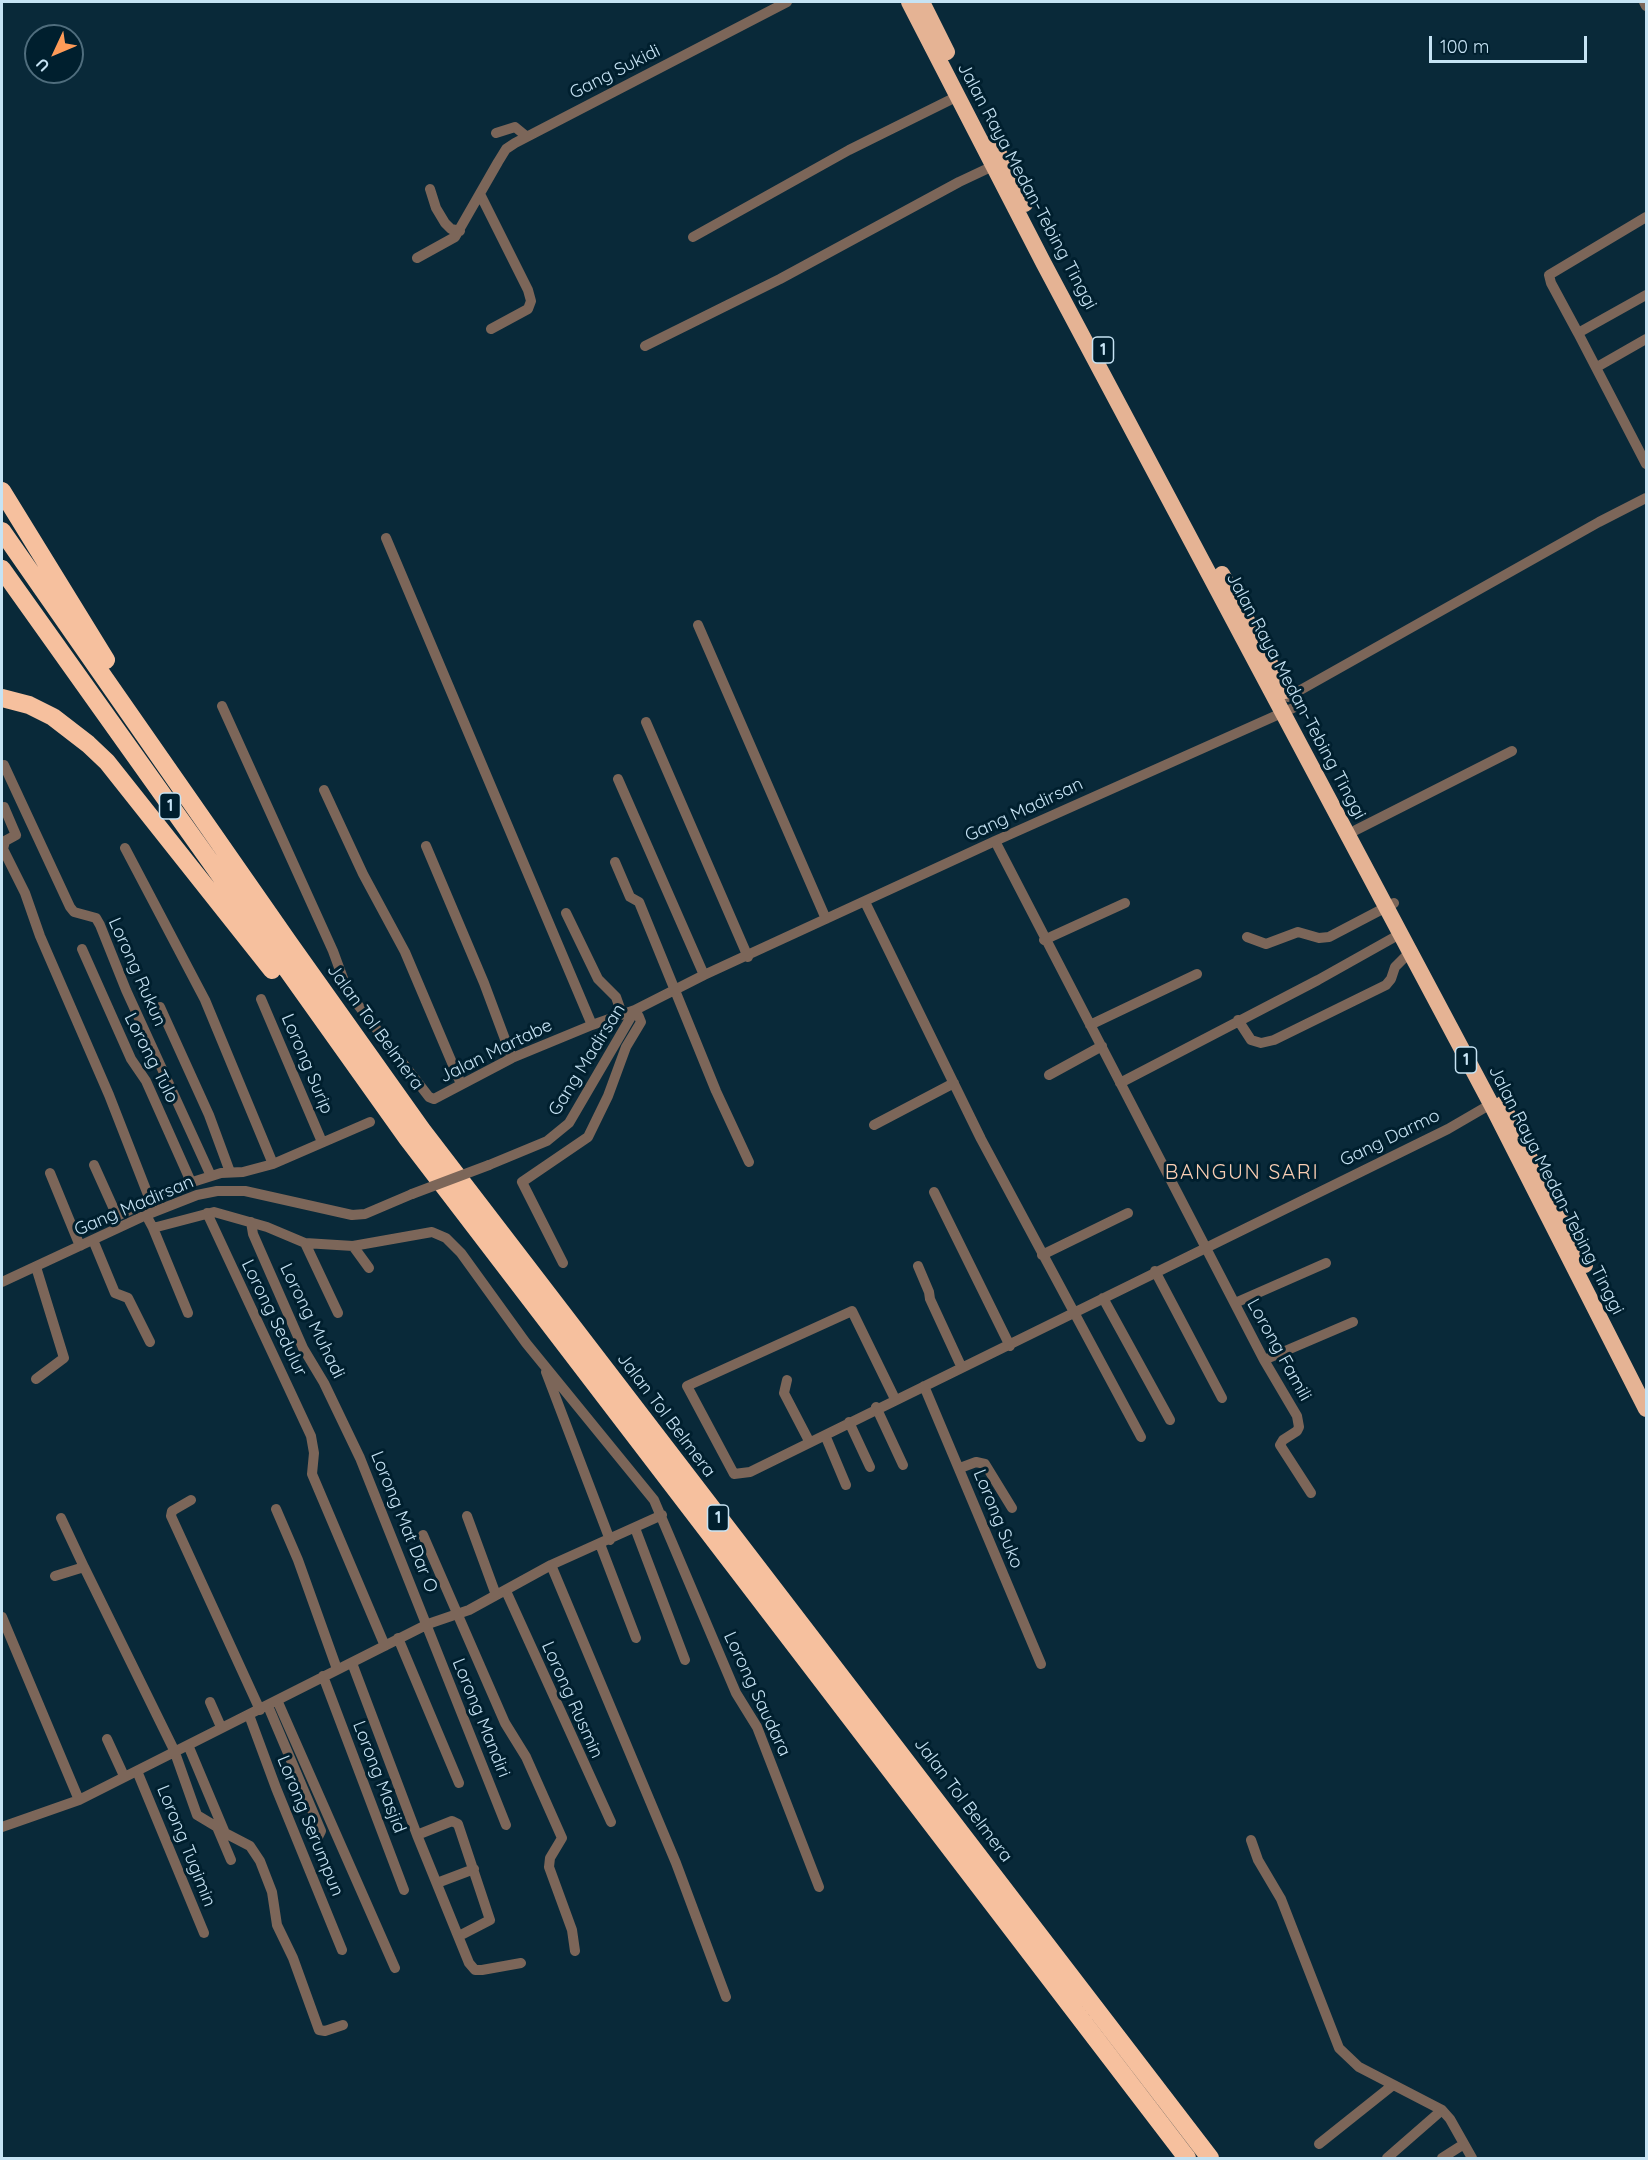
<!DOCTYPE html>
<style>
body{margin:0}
#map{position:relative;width:1648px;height:2160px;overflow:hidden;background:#092939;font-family:Quicksand,sans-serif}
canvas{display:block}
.frame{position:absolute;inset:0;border:3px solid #c6e3f4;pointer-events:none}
.north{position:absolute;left:24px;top:24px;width:60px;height:60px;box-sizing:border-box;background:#001f2e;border:2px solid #4f6d7d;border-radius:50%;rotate:226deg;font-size:16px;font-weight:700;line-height:24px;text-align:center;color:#c6e3f4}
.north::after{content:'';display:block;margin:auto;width:21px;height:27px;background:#fe9b58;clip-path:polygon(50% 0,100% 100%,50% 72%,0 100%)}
.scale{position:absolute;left:1429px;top:36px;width:158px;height:27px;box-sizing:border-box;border:3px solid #c6e3f4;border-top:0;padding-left:8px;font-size:18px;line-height:21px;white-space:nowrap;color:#c6e3f4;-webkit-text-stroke:4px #001f2e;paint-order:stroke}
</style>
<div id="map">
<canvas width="1648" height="2160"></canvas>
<div class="frame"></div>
<div class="north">U</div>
<div class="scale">100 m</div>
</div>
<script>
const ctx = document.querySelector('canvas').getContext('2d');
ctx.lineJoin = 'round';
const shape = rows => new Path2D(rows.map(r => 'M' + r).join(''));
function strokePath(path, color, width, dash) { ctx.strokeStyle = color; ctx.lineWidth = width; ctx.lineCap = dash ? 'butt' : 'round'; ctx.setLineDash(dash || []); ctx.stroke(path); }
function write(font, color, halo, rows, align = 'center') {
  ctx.font = font + ' Quicksand,sans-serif'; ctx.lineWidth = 6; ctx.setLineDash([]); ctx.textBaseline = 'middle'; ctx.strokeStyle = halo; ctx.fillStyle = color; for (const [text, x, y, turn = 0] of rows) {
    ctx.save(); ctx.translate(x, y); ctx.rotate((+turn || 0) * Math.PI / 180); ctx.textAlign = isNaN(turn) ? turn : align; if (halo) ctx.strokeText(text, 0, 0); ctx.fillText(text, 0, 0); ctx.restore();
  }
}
strokePath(shape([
 [1644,2,1646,6],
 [496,133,515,127,526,136],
 [430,189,436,208,445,223,451,229,460,231],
 [481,196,528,290,531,301,528,309,491,329],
 [693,237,849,150,958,96],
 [417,258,455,237,498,162,506,149,515,143,787,2],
 [1646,295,1578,333,1646,464],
 [1578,333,1551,283,1549,275,1646,217],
 [645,346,780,279,959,182,993,166],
 [1597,367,1646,339],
 [386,538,592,1025],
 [698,625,826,919],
 [1288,697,1599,522,1646,498],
 [222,706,333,951,348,992,429,1097,434,1099,512,1058,592,1025,635,1010,639,1017,641,1022,626,1047,608,1096,588,1137,522,1182,563,1263],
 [646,722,748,957],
 [4,765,70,907,74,912,96,918,100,925,126,990,211,1176],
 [618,779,704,975],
 [324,790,363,874,405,952,461,1084],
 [4,807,16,835,5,841,3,849,25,893,40,936,109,1095,150,1200],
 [1356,830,1512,751],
 [995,841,1264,1360,1297,1416,1299,1427,1297,1431,1283,1440,1280,1445,1311,1493],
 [426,846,484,983,512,1058],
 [125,848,205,1000,273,1164],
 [615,862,630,897,639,902,716,1091,749,1162],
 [865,902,981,1139,1141,1437],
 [566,913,598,979,616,997,622,1014],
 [1247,937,1266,944,1298,932,1319,938,1329,937,1394,903],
 [1044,940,1125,903],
 [82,949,131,1059,146,1081,191,1182],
 [261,999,322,1142],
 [160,1007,209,1115,230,1172],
 [1238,1020,1251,1040,1261,1043,1274,1040,1386,985,1391,979,1395,967,1409,953],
 [1090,1025,1197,974],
 [1049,1075,1102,1046],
 [1120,1083,1318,980,1400,934],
 [874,1125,954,1083],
 [94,1165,117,1216,183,1185,221,1173,243,1172,273,1164,370,1122],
 [489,1165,547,1141,569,1123,635,1010,704,975,995,841,1293,708],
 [50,1173,80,1246],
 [934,1192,1010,1346],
 [207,1213,311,1436,314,1453,312,1474,385,1646],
 [146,1215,153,1228,214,1212,267,1227,305,1243,353,1246,432,1232,446,1238,461,1253,526,1343,654,1500,736,1693,757,1727,819,1887],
 [251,1222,253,1234,303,1348,324,1383,360,1458,506,1825],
 [153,1228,188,1313],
 [93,1240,115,1293,128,1298,150,1342],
 [305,1243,338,1313],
 [353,1246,369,1268],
 [1042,1255,1128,1213],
 [918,1266,929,1292,930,1299,961,1366],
 [1155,1271,1222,1398],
 [2,1282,146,1215,197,1195,217,1191,245,1191,352,1215,365,1214,412,1194],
 [1103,1298,1170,1420],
 [1235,1303,1326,1263],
 [1264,1360,1353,1322],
 [546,1372,610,1540],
 [36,1379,64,1358,36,1267],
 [787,1380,784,1393,809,1441],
 [924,1386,1041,1664],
 [895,1399,852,1311,687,1386,734,1474,750,1472,1448,1129,1491,1104],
 [876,1407,903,1465],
 [849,1422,870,1467],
 [825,1435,846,1485],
 [960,1468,976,1462,985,1464,1012,1508],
 [191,1500,172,1511,171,1516,260,1710],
 [276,1509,298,1560,337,1669],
 [467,1516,496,1595],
 [61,1518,84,1567],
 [635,1528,685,1660],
 [423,1535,505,1723,526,1757,562,1838,550,1858,549,1867,572,1930,575,1951],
 [600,1544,636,1638],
 [551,1565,676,1863,726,1997],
 [55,1576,84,1567,174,1750,197,1815,217,1827,231,1860],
 [506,1591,611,1822],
 [2,1617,79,1800],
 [398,1638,459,1783],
 [352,1663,417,1835,469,1963,475,1970,482,1970,521,1963],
 [323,1676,404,1890],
 [277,1700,395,1968],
 [210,1702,221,1727],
 [268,1706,321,1831,318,1837],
 [249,1715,276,1788,342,1950],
 [107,1739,124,1776],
 [188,1745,225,1833,250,1846,260,1861,272,1892,277,1925,293,1958,319,2030,325,2031,343,2025],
 [137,1771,204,1933],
 [2,1827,79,1800,428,1624,469,1610,551,1565,662,1515],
 [417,1835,452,1821,458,1824,490,1920,459,1936],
 [1251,1840,1258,1860,1281,1899,1339,2048,1359,2067,1442,2110,1450,2119,1472,2158],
 [437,1883,474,1869],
 [1319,2144,1393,2085],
 [1387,2158,1442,2110],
 [1442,2158,1464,2144]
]), '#7c6659', 10);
strokePath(shape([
 [909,2,1044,264,1491,1104,1646,1409],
 [922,2,947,52],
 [993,142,1025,204],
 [1222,574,1285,691],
 [1502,1104,1585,1265]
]), '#e5b394', 16);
strokePath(shape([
 [2,491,106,660],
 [2,531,289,943,422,1130,1210,2158],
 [2,569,407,1138,1187,2158],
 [2,698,29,705,53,717,88,744,107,762,272,970]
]), '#f6c09e', 18);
strokePath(shape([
 [412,1194,489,1165]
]), '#7c6659', 10);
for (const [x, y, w] of [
 [1103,350,21],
 [170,806,21],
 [1466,1060,21],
 [718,1518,21]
]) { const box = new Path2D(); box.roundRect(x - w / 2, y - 13, w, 26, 4.5); ctx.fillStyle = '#001f2e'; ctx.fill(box); strokePath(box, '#c6e3f4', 1.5); }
write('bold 16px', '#c6e3f4', null, [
 ["1",1103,350],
 ["1",170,806],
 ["1",1466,1060],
 ["1",718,1518]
]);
write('18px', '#c6e3f4', '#001f2e', [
 ["Gang Sukidi",615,72,-27],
 ["Jalan Raya Medan-Tebing Tinggi",1027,186,62],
 ["Jalan Raya Medan-Tebing Tinggi",1296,696,62],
 ["Gang Madirsan",1024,810,-25],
 ["Lorong Rukun",137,972,66],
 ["Jalan Tol Belmera",375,1027,54],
 ["Jalan Martabe",496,1051,-26],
 ["Lorong Tulo",151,1058,63],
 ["Gang Madirsan",587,1060,-58],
 ["Lorong Surip",307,1064,67],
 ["Gang Darmo",1390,1138,-26],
 ["Jalan Raya Medan-Tebing Tinggi",1556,1190,63],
 ["Gang Madirsan",134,1206,-23],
 ["Lorong Sedulur",274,1318,64],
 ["Lorong Muhadi",312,1321,64],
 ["Lorong Famili",1279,1350,61],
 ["Jalan Tol Belmera",666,1415,53],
 ["Lorong Suko",998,1519,68],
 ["Lorong Mat Dar O",404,1522,68],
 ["Lorong Saudara",757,1694,65],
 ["Lorong Rusmin",572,1700,66],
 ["Lorong Mandiri",481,1718,68],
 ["Lorong Masjid",379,1777,69],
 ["Jalan Tol Belmera",963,1800,53],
 ["Lorong Serumpun",310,1826,68],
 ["Lorong Tugimin",186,1846,68]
]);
ctx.letterSpacing = '1.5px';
write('21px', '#f9ceb4', '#001f2e', [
 ["BANGUN SARI",1242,1173]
]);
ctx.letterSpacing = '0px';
</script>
